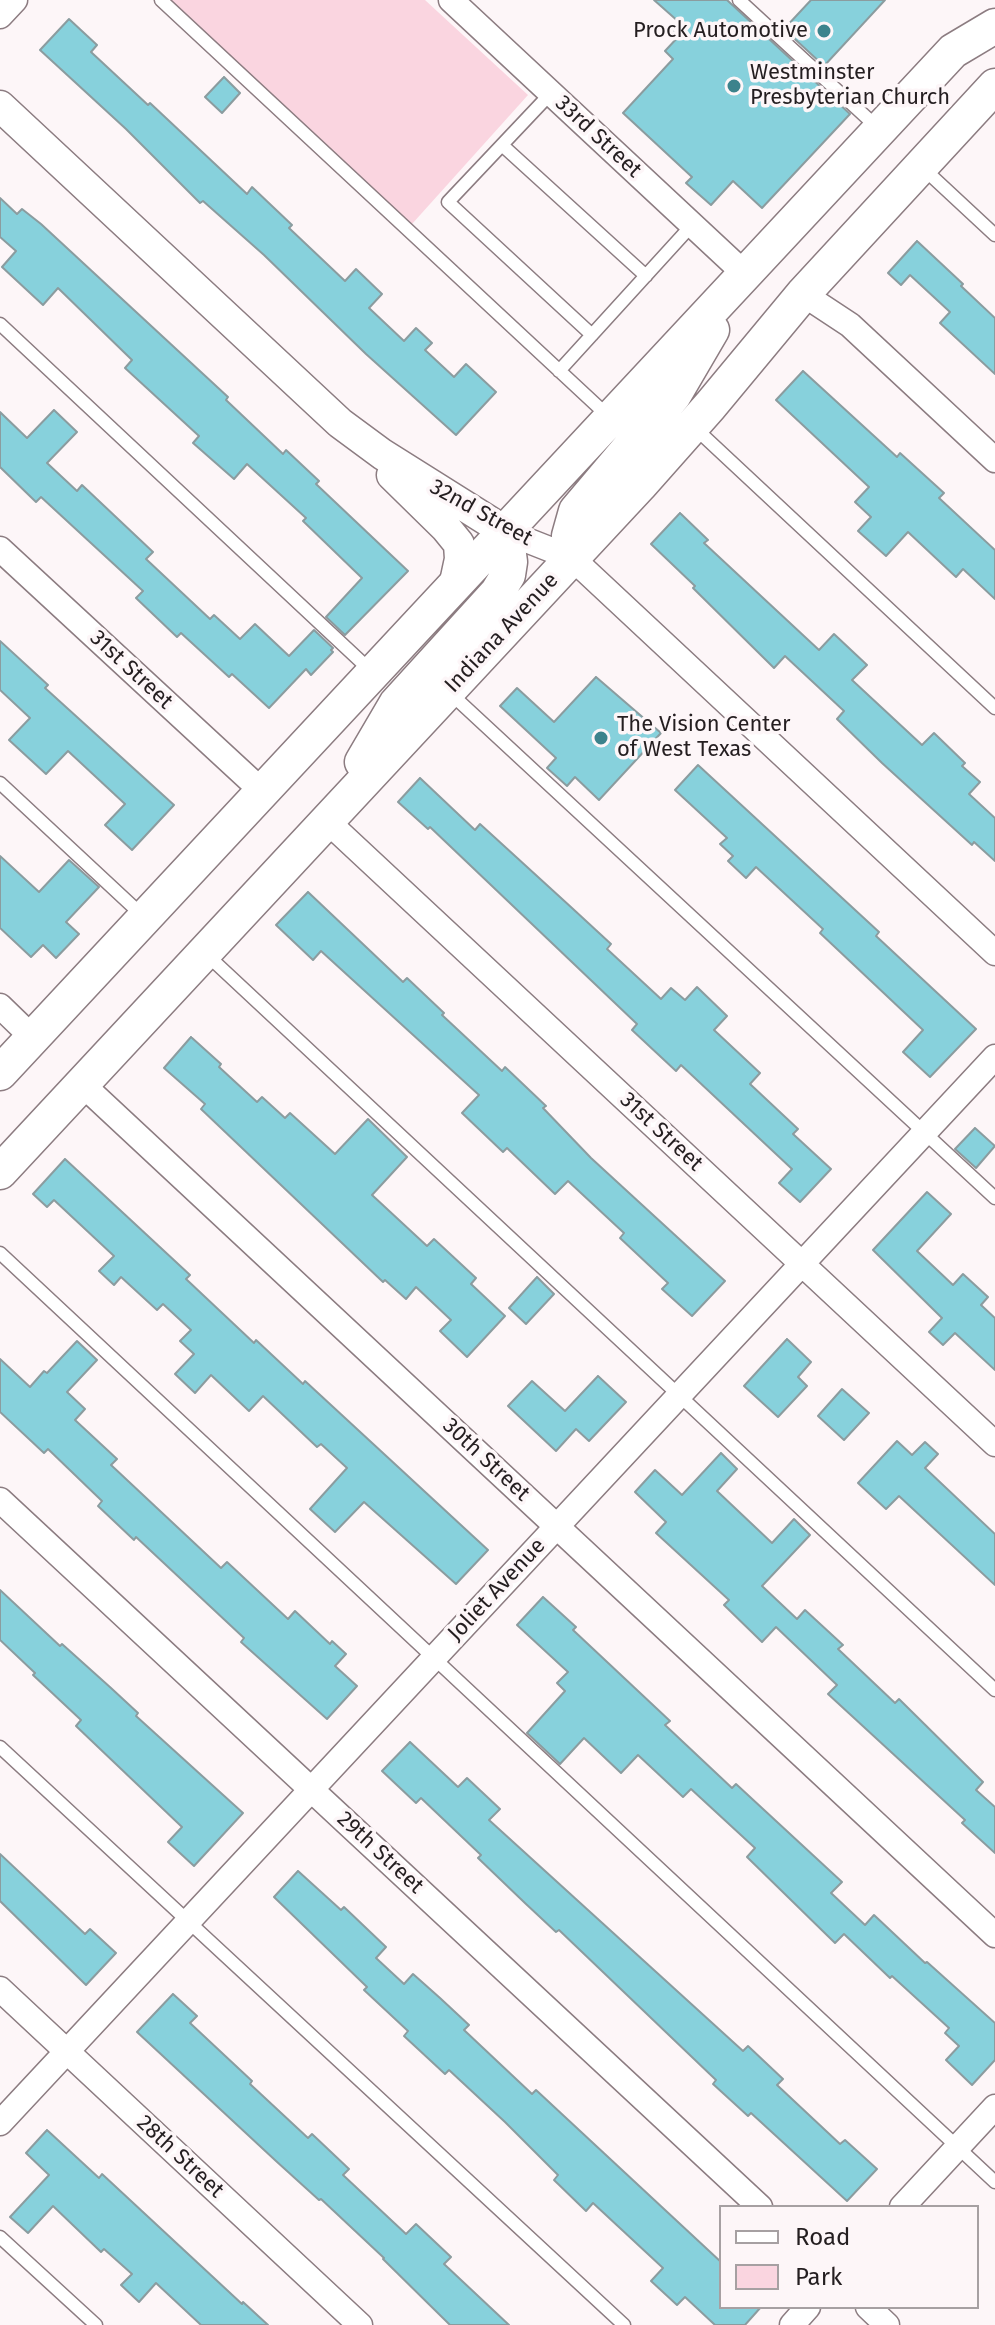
<!DOCTYPE html>
<style>
body{margin:0}
#map{position:relative;width:995px;height:2325px;overflow:hidden;background:#fdf6f8;font-family:"Fira Sans",sans-serif}
canvas{display:block}
.legend{position:absolute;left:719px;top:2205px;width:260px;height:104px;box-sizing:border-box;background:#fdf6f8;border:2px solid #a6a0a2;margin:0;padding:10px 14px;list-style:none;font-size:24px;color:#241e20}
.legend li{display:flex;align-items:center;gap:16px;height:40px}
.legend b{width:40px;border:2px solid #a6a0a2}
</style>
<div id="map">
<canvas width="995" height="2325"></canvas>
<ul class="legend">
<li><b style="height:10px;background:#fff"></b>Road</li>
<li><b style="height:22px;background:#fad5e0"></b>Park</li>
</ul>
</div>
<script>
const ctx = document.querySelector('canvas').getContext('2d');
ctx.lineJoin = 'round';
function fill(path, color) { ctx.fillStyle = color; ctx.fill(path, 'evenodd'); }
const shape = rows => new Path2D(rows.map(r => 'M' + r).join(''));
function strokePath(path, color, width, dash) { ctx.strokeStyle = color; ctx.lineWidth = width; ctx.lineCap = dash ? 'butt' : 'round'; ctx.setLineDash(dash || []); ctx.stroke(path); }
function write(font, color, halo, rows, align = 'center') {
  ctx.font = font + ' "Fira Sans",sans-serif'; ctx.lineWidth = 7; ctx.setLineDash([]); ctx.textBaseline = 'middle'; ctx.strokeStyle = halo; ctx.fillStyle = color; for (const [text, x, y, turn = 0] of rows) {
    ctx.save(); ctx.translate(x, y); ctx.rotate((+turn || 0) * Math.PI / 180); ctx.textAlign = isNaN(turn) ? turn : align; if (halo) ctx.strokeText(text, 0, 0); ctx.fillText(text, 0, 0); ctx.restore();
  }
}
fill(shape([
 [171,0,425,0,528,95,412,224]
]), '#fad5e0');
const building = shape([
 [654,0,727,0,850,114,762,208,733,181,711,205,686,183,692,177,623,113,673,59,665,51,679,36,672,30,680,23,654,0],
 [811,0,885,0,824,66,784,29,811,0],
 [69,19,97,45,91,52,148,105,150,103,247,194,252,187,292,225,289,228,345,281,356,269,382,294,369,308,404,341,416,328,432,343,425,350,454,377,466,364,496,392,456,435,366,354,264,255,203,201,200,203,126,129,40,50,69,19],
 [224,77,240,93,222,113,205,97,224,77],
 [0,198,17,214,22,209,41,224,228,397,226,400,283,454,286,450,319,481,316,484,408,571,345,635,326,617,362,578,303,521,306,518,247,464,234,479,193,443,199,436,125,368,132,360,58,288,43,305,2,267,16,251,0,237,0,198],
 [917,241,963,284,961,286,995,318,995,374,940,323,950,312,910,275,901,285,888,273,917,241],
 [803,371,897,457,900,453,944,493,939,498,995,550,995,599,963,569,956,577,908,532,886,556,858,531,871,517,855,502,869,487,776,400,803,371],
 [54,410,77,432,47,463,77,491,82,485,153,552,146,559,210,619,214,615,240,639,255,624,289,656,314,630,333,648,331,650,333,652,311,675,306,669,269,708,232,674,229,677,181,633,177,637,136,598,143,591,41,497,36,502,0,467,0,412,27,438,54,410],
 [680,513,708,540,704,543,819,650,834,634,867,665,852,680,922,745,934,733,965,763,962,766,980,782,969,794,995,818,995,861,974,842,972,845,882,763,837,719,844,711,785,656,774,668,693,588,695,586,651,544,680,513],
 [0,641,48,685,45,688,174,805,132,850,105,825,125,804,68,751,46,774,9,740,30,718,0,690,0,641],
 [596,677,661,733,599,800,575,777,567,786,547,768,556,758,500,706,517,688,554,722,596,677],
 [698,765,879,932,876,936,976,1029,930,1077,903,1052,923,1030,820,933,823,929,756,867,746,878,728,861,733,856,720,844,727,838,675,790,698,765],
 [420,778,475,830,480,824,572,908,611,944,607,949,661,999,671,988,685,1000,697,987,727,1016,714,1030,760,1073,750,1084,798,1129,793,1134,831,1169,800,1202,779,1183,792,1169,681,1065,676,1071,632,1030,637,1024,430,827,428,829,398,802,420,778],
 [0,856,39,892,69,860,99,887,66,922,79,934,56,958,43,945,31,957,0,928,0,856],
 [308,892,403,982,407,978,444,1013,442,1015,502,1071,505,1067,546,1106,543,1108,591,1158,725,1281,692,1316,662,1289,668,1283,620,1238,624,1233,568,1181,555,1194,507,1148,503,1152,462,1113,479,1095,321,951,313,960,276,925,308,892],
 [191,1037,221,1064,219,1067,257,1102,262,1097,285,1118,290,1113,335,1154,368,1119,407,1157,372,1195,427,1246,434,1239,476,1278,471,1284,505,1316,467,1357,440,1331,451,1320,416,1287,406,1299,385,1280,383,1282,201,1109,205,1104,164,1068,191,1037],
 [975,1128,995,1146,976,1168,955,1149,975,1128],
 [65,1159,190,1275,186,1279,254,1343,256,1340,303,1384,305,1381,488,1550,456,1584,364,1502,335,1532,310,1509,347,1468,321,1444,317,1447,263,1396,249,1411,211,1375,195,1393,175,1374,194,1354,180,1341,191,1330,163,1304,157,1310,121,1277,114,1285,99,1271,114,1256,54,1200,47,1207,33,1194,65,1159],
 [927,1192,951,1214,917,1251,953,1285,963,1274,988,1297,981,1305,995,1318,995,1370,955,1333,943,1345,929,1332,942,1318,873,1250,927,1192],
 [537,1277,554,1294,526,1324,509,1308,537,1277],
 [787,1339,811,1362,798,1377,807,1386,778,1417,744,1386,787,1339],
 [77,1341,97,1360,67,1392,85,1409,75,1420,117,1459,111,1465,221,1568,227,1562,288,1619,295,1611,330,1644,332,1641,346,1654,335,1666,357,1686,327,1719,241,1642,244,1638,136,1537,134,1540,98,1506,102,1501,48,1449,44,1453,0,1412,0,1359,30,1387,44,1371,47,1373,77,1341],
 [598,1376,626,1402,589,1441,576,1429,556,1451,508,1406,532,1381,565,1411,598,1376],
 [842,1389,869,1413,844,1440,818,1416,842,1389],
 [897,1441,912,1455,925,1442,938,1454,925,1468,995,1534,995,1585,899,1496,886,1509,858,1483,897,1441],
 [721,1453,737,1469,717,1491,772,1543,794,1519,810,1535,762,1586,797,1619,805,1610,843,1645,838,1649,895,1703,899,1699,983,1782,976,1790,995,1807,995,1853,962,1823,965,1820,828,1694,837,1685,776,1627,762,1642,724,1605,729,1600,656,1533,666,1522,635,1492,655,1470,682,1495,721,1453],
 [0,1590,60,1646,62,1644,111,1688,138,1713,136,1716,243,1813,194,1866,168,1842,182,1827,76,1726,81,1720,33,1675,35,1673,0,1640,0,1590],
 [543,1597,576,1627,573,1630,670,1721,665,1725,732,1788,736,1784,842,1882,831,1893,865,1925,874,1915,925,1963,927,1962,995,2023,995,2060,972,2085,946,2060,959,2046,945,2033,949,2028,892,1976,890,1978,844,1934,835,1943,747,1857,755,1848,691,1789,683,1797,638,1755,621,1773,584,1738,560,1764,527,1733,565,1691,557,1683,568,1672,517,1625,543,1597],
 [410,1742,458,1787,467,1778,500,1809,489,1820,743,2051,748,2046,783,2079,777,2085,840,2144,845,2140,877,2169,847,2201,751,2113,748,2116,713,2084,716,2080,559,1930,556,1932,526,1904,478,1858,481,1855,421,1798,416,1803,382,1771,410,1742],
 [0,1854,85,1934,90,1929,116,1953,86,1985,0,1901,0,1854],
 [298,1871,341,1910,344,1907,386,1947,376,1958,404,1984,413,1974,440,1998,469,2025,464,2030,532,2094,536,2090,721,2262,721,2307,761,2307,745,2325,715,2325,685,2297,677,2305,651,2281,663,2268,593,2203,586,2211,554,2180,558,2175,505,2122,449,2070,445,2074,404,2036,408,2031,364,1990,367,1987,274,1897,298,1871],
 [173,1994,197,2016,190,2023,252,2081,250,2084,308,2138,312,2134,349,2169,343,2175,406,2234,416,2224,451,2257,444,2264,509,2325,450,2325,383,2259,384,2258,321,2199,319,2200,276,2161,137,2032,173,1994],
 [47,2130,99,2178,102,2174,242,2304,243,2302,268,2325,201,2325,156,2283,139,2302,121,2285,132,2274,104,2249,101,2252,53,2206,28,2233,10,2217,49,2175,26,2153,47,2130]
]);
fill(building, '#87d1dc');
strokePath(building, '#8b9c9f', 2);
const service = shape([
 [161,0,608,416],
 [739,0,878,128],
 [551,93,448,202,592,335],
 [502,145,646,276],
 [924,169,995,235],
 [0,324,371,671],
 [559,371,692,225],
 [695,428,995,708],
 [449,692,995,1198],
 [0,783,144,917],
 [205,953,995,1690],
 [0,1253,995,2182],
 [0,1747,624,2325],
 [0,2237,96,2325]
]);
const minor = shape([
 [451,0,745,274],
 [0,16,15,0],
 [803,294,850,325,995,460],
 [506,532,572,558,995,953],
 [0,549,263,792],
 [327,821,995,1444],
 [0,1006,33,1038],
 [82,1084,995,1935],
 [0,1500,760,2207],
 [0,1989,360,2325],
 [0,2123,995,1057],
 [902,2207,995,2107],
 [868,2307,887,2325],
 [792,2325,808,2307]
]);
const tertiary = shape([
 [0,106,340,423,382,454,506,532],
 [392,475,446,528,459,544,460,559,454,587]
]);
const secondary = shape([
 [572,558,569,536,576,511,674,395,712,330],
 [362,762,396,704,497,593,508,575,510,562,506,532],
 [0,1073,953,51,995,26],
 [0,1172,640,485,710,406,803,294,995,86]
]);
strokePath(service, '#8c7c81', 15);
strokePath(minor, '#8c7c81', 27);
strokePath(tertiary, '#8c7c81', 33);
strokePath(secondary, '#8c7c81', 37);
strokePath(service, '#fff', 12);
strokePath(minor, '#fff', 24);
strokePath(tertiary, '#fff', 30);
strokePath(secondary, '#fff', 34);
for (const [x, y, r, color] of [
 [824,31,8,"#3c838c"],
 [734,86,8,"#3c838c"],
 [601,738,8,"#3c838c"]
]) { const dot = new Path2D(); dot.arc(x, y, r, 0, 2 * Math.PI); ctx.fillStyle = color; ctx.fill(dot); strokePath(dot, '#fdf6f8', 3); }
write('22px', '#241e20', '#fdf6f8', [
 ["Prock Automotive",808,31,"right"],
 ["Westminster",750,73],
 ["Presbyterian Church",750,98],
 ["The Vision Center",617,725],
 ["of West Texas",617,750]
], 'left');
write('22px', '#241e20', '#fdf6f8', [
 ["33rd Street",598,137,43],
 ["32nd Street",481,513,29],
 ["Indiana Avenue",502,633,-47],
 ["31st Street",131,670,43],
 ["31st Street",661,1132,43],
 ["30th Street",486,1460,43],
 ["Joliet Avenue",497,1590,-47],
 ["29th Street",380,1853,43],
 ["28th Street",180,2157,43]
]);
</script>
